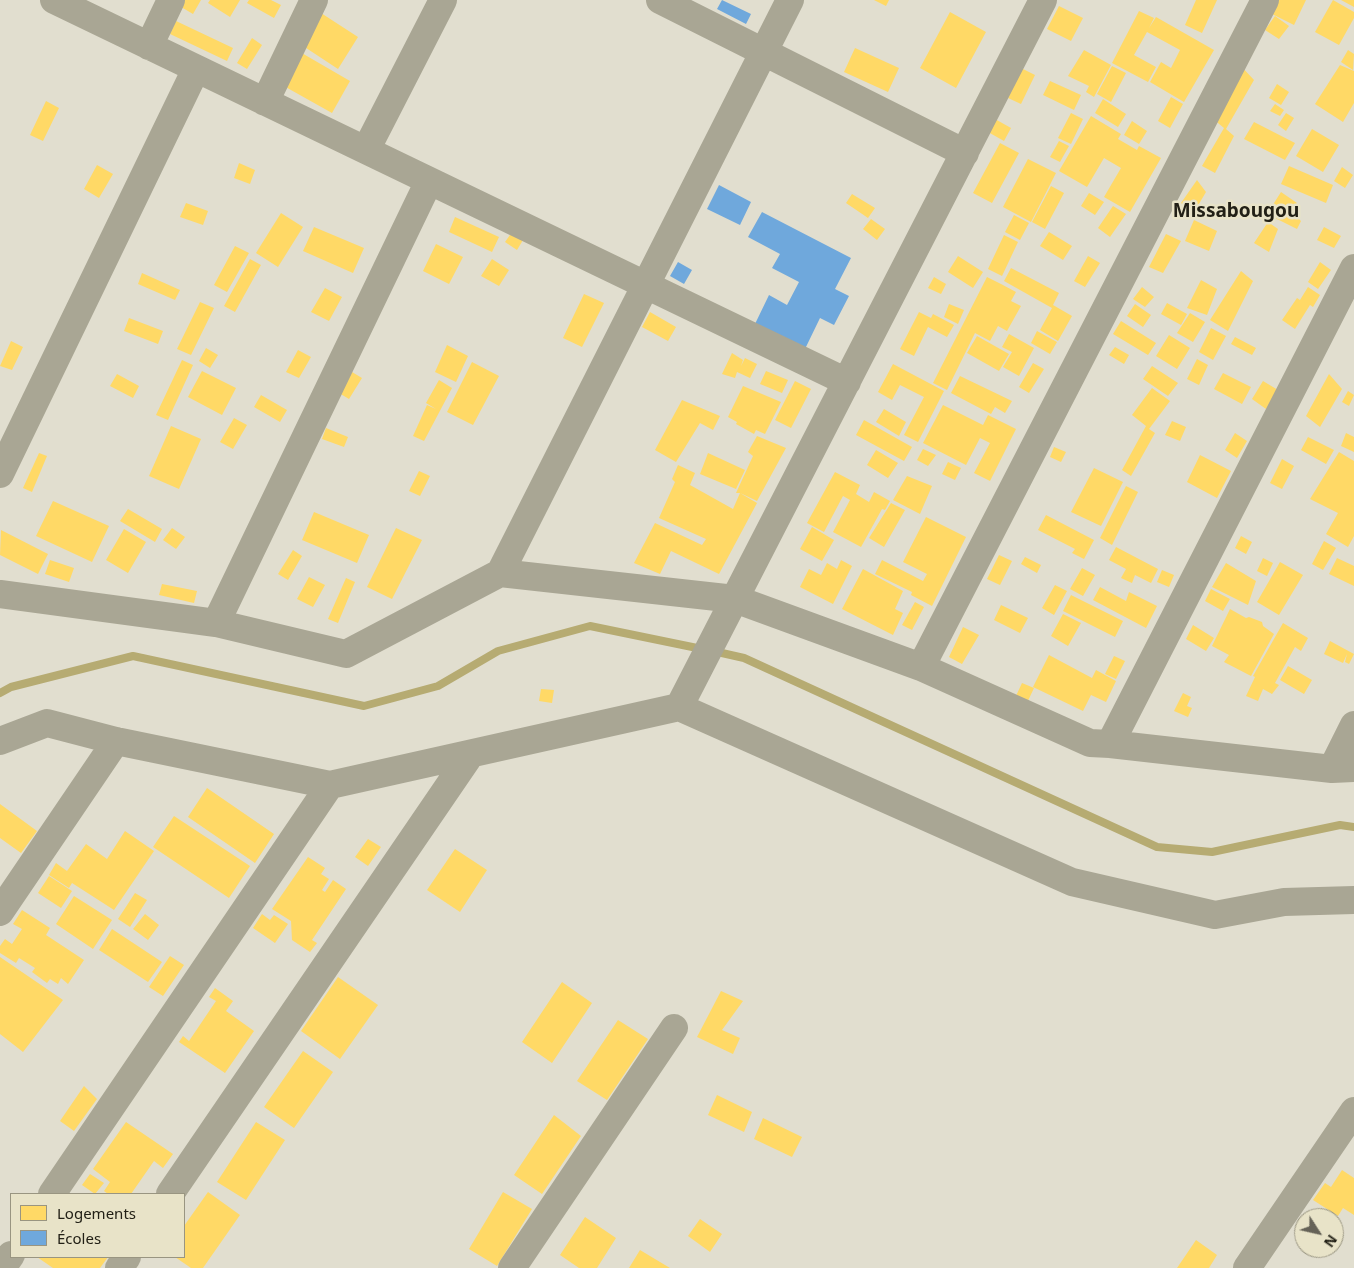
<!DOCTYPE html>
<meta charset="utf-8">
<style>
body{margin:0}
#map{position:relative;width:1354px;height:1268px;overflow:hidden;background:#e1decf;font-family:"Noto Sans",sans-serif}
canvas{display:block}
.legend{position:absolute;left:10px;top:1193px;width:175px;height:65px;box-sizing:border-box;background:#e8e3c8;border:1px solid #999581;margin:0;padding:6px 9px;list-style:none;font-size:15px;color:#222016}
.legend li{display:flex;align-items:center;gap:10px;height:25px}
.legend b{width:25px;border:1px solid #999581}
.north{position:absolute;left:1294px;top:1208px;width:50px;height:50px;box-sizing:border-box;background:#e8e3c8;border:1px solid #999581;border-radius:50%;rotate:125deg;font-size:14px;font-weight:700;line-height:20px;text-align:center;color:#222016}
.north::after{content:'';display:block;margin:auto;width:18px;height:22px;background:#656257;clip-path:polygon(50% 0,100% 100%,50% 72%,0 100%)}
</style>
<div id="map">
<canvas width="1354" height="1268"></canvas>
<ul class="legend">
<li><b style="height:14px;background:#ffd966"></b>Logements</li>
<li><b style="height:14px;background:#6fa8dc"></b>Écoles</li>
</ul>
<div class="north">N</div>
</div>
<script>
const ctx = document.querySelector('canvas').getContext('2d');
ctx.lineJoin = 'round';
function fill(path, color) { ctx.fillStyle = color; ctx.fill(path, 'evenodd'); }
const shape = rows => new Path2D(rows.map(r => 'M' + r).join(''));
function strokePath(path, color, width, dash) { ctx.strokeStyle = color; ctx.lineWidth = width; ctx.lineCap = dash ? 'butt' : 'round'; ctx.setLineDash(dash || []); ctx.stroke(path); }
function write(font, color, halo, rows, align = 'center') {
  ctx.font = font + ' "Noto Sans",sans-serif'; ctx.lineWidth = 5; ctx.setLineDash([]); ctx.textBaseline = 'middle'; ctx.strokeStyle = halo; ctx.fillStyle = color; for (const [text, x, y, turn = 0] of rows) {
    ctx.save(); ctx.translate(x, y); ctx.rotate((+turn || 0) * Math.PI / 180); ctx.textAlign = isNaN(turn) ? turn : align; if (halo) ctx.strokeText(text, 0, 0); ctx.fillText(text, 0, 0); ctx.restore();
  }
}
fill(shape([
 [179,0,201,0,193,14,176,4],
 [210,0,240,0,230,17,208,3],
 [249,0,271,0,281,5,274,18,247,3],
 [874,0,889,0,886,6],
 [1196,0,1217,0,1202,33,1185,25],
 [1277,0,1306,0,1294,25,1270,13],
 [1333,0,1354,12,1354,18,1339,45,1315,32],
 [1341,0,1354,0,1354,7],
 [1059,6,1083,18,1071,41,1047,29],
 [1139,11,1154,18,1149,28,1156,17,1214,50,1184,102,1150,82,1161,62,1171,68,1180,50,1147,32,1134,55,1156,67,1148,82,1112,63],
 [950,12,986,32,956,88,920,68],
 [321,13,358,37,338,69,300,44],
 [1275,16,1289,26,1279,39,1265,30],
 [176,21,233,48,227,61,170,34],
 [252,38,262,45,247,69,237,63],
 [855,48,899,68,888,92,844,72],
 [1084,50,1111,65,1094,97,1086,92,1089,86,1068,76],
 [1348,50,1354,54,1353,70,1341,62],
 [300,52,350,81,332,113,282,85],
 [1240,65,1254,80,1226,129,1234,136,1215,173,1202,166,1224,128,1213,119],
 [1340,65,1354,71,1354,103,1343,122,1315,104],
 [1112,66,1126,73,1111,102,1097,94],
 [1021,68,1035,75,1021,104,1008,98],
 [1050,81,1081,95,1074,110,1043,95],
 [1277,84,1289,92,1281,105,1269,98],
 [1171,97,1183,104,1170,128,1158,121],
 [1103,99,1126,114,1118,127,1095,113],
 [46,101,59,108,43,141,30,135],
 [1275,104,1284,110,1280,116,1270,111],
 [1071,113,1083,119,1071,144,1058,138],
 [1286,113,1294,118,1286,131,1278,125],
 [1091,116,1121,134,1118,139,1137,150,1139,146,1161,158,1130,212,1104,197,1121,168,1104,158,1087,187,1059,171],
 [995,119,1011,128,1004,141,988,132],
 [1132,121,1147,131,1139,144,1124,135],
 [1254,122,1295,143,1285,160,1244,139],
 [1312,129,1339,145,1323,172,1296,156],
 [1059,141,1069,146,1060,162,1050,157],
 [1000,143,1019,153,992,203,973,193],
 [1028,159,1056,173,1031,222,1003,207],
 [239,163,255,170,250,184,234,178],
 [97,165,113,174,99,198,84,189],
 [1289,166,1333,185,1326,203,1281,184],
 [1342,167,1353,175,1345,188,1334,181],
 [1197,180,1206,192,1193,214,1181,203],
 [1051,186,1064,193,1045,229,1032,222],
 [1281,192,1297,203,1291,211,1301,221,1297,229,1267,214],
 [1089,193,1104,202,1095,215,1081,206],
 [852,194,875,208,868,218,846,203],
 [186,203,208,211,203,225,180,217],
 [1113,206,1126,214,1110,237,1098,228],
 [281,213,303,227,278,267,256,253],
 [1014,215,1029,223,1020,240,1005,232],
 [455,217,499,237,492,252,449,232],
 [871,219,885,229,877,240,863,229],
 [1194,220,1217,231,1209,251,1185,241],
 [1268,222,1278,229,1269,252,1254,243],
 [314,227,364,248,353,273,303,251],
 [1324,227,1341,236,1334,248,1317,240],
 [512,232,523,240,517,250,505,242],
 [1049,232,1072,246,1063,260,1040,246],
 [1166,234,1181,241,1163,273,1149,267],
 [1004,235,1018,242,1002,276,988,269],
 [436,244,463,257,449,284,423,271],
 [235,246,249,253,227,292,214,285],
 [958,256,983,272,973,288,948,272],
 [1088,256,1100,263,1085,287,1074,281],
 [250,259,261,265,235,312,224,306],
 [492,259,509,270,499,286,481,276],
 [1320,262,1331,270,1318,289,1308,282],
 [1011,268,1059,293,1053,305,1072,316,1058,341,1040,330,1052,308,1004,281],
 [1241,271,1253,281,1228,331,1210,320],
 [142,273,180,290,175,300,138,284],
 [934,277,946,284,941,294,928,288],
 [987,277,1001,284,996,292,1001,284,1016,292,1011,301,1021,306,1007,331,998,326,990,341,975,333,947,390,933,383],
 [1201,280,1217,289,1207,315,1187,308],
 [1142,287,1154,297,1145,307,1133,299],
 [1308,287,1320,295,1313,307,1310,305,1295,329,1282,320,1297,298,1300,300],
 [325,288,342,297,329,321,311,312],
 [584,294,604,303,582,347,563,338],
 [200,302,214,308,191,355,177,349],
 [1167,303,1187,314,1181,325,1161,314],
 [949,304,964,310,958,324,944,317],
 [1135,304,1151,315,1143,327,1127,316],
 [650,312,676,327,668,341,642,327],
 [919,312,931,318,933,314,954,325,947,337,928,327,914,356,900,349],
 [1190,313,1205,322,1193,342,1177,333],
 [129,318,163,331,158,344,124,331],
 [1121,321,1156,343,1148,355,1113,334],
 [1211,328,1226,336,1213,360,1199,352],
 [1037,331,1057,342,1050,354,1031,343],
 [1009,334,1034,348,1019,376,1003,367,1012,352,1002,347],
 [1169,335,1190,348,1177,369,1156,356],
 [977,336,1009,354,999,371,967,353],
 [1235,337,1256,348,1252,355,1231,344],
 [11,341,23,347,12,370,0,366],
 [447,345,468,356,456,382,435,372],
 [1115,347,1129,355,1124,364,1109,355],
 [206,348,218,355,210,368,199,361],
 [298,350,311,357,299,378,286,372],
 [732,353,743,360,741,366,745,358,757,364,750,378,737,372,735,378,722,374],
 [1197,359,1208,365,1199,385,1187,379],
 [182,360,193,365,168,420,156,415],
 [472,362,499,376,473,425,447,412],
 [1033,363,1044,369,1029,393,1019,387],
 [893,364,944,391,918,442,904,435,924,397,900,385,892,400,878,392],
 [1152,366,1178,383,1168,396,1143,379],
 [202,371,236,388,222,415,188,397],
 [766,371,788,380,782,393,760,384],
 [352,372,362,378,349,399,339,393],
 [1223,373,1251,387,1242,404,1214,389],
 [117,374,139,386,133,398,110,386],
 [1329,374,1342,389,1320,427,1306,416],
 [960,376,1012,401,1005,413,995,407,991,414,951,393],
 [439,380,452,388,424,441,413,436,427,405,436,409,426,403],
 [795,381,811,389,791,428,775,420],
 [1263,381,1278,390,1266,409,1252,399],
 [743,386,781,402,765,434,756,430,754,434,736,424,737,422,728,417],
 [1152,388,1170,401,1149,429,1155,433,1131,476,1122,470,1146,426,1132,415],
 [1348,391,1354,395,1349,406,1342,402],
 [261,395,287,410,280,422,254,407],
 [682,400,720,416,713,430,700,423,676,462,655,450],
 [943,405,983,425,988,415,1016,429,990,481,974,473,990,443,980,438,966,465,923,443],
 [884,409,906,422,899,436,876,422],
 [234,418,247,425,233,449,220,442],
 [864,420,912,447,904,461,856,435],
 [1172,421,1186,427,1180,441,1165,435],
 [171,426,201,439,179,489,149,476],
 [326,428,348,437,344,447,322,439],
 [1235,433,1247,441,1237,458,1225,450],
 [1346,433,1354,437,1354,452,1341,446],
 [757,436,786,448,757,501,740,493,757,503,719,574,671,551,660,574,634,563,655,523,702,545,706,539,659,518,675,482,672,479,678,465,695,473,690,485,733,509,740,493,736,493,753,456,748,452],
 [1308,437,1334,450,1326,464,1301,450],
 [1054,447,1066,452,1061,462,1050,457],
 [923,449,936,455,928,466,917,460],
 [876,450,898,463,888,478,867,465],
 [1339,452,1354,461,1354,536,1348,547,1326,534,1338,513,1310,499],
 [39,453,47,456,32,492,23,488],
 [708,453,745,470,736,489,700,474],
 [1200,455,1231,471,1217,498,1187,482],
 [1282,459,1294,466,1282,489,1270,483],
 [948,462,961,468,955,480,942,474],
 [1094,468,1123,482,1101,526,1071,512],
 [419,471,430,476,420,496,409,491],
 [835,472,860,485,856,494,869,502,874,492,890,501,885,510,882,509,861,547,833,532,850,500,843,496,824,532,807,523],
 [907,476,932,486,920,514,893,500],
 [1126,486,1138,492,1112,545,1100,538],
 [53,501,109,526,92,562,36,536],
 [891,503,905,510,884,547,869,538],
 [128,509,162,529,155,542,120,521],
 [314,512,369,535,357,563,302,540],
 [1046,515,1094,540,1084,559,1072,553,1075,549,1038,530],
 [926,517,966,537,932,606,911,595,912,592,875,574,882,560,923,581,927,574,903,562],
 [812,527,834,540,822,561,800,549],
 [172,528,185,537,176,549,163,540],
 [396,528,422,540,392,599,367,587],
 [124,529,146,542,128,573,106,560],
 [1,530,48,554,38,574,0,555],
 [1241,536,1252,542,1246,554,1235,548],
 [1324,541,1336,548,1323,570,1312,564],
 [1116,547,1158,569,1151,583,1135,575,1132,583,1121,578,1126,569,1109,560],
 [293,550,302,556,288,580,278,574],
 [999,555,1012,561,1000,585,987,579],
 [1025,557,1041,565,1037,573,1021,564],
 [1263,558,1273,563,1267,576,1257,571],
 [1337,558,1354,566,1354,586,1329,574],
 [50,560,74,568,69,582,45,574],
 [841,560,852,566,833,604,800,587,809,569,821,575,827,563,837,569],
 [1280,562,1303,575,1279,615,1257,602],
 [1226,563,1256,581,1248,605,1212,587],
 [1082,568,1095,575,1083,596,1070,589],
 [863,569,903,591,895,609,903,613,893,635,842,609],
 [1162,570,1174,575,1169,587,1157,582],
 [309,577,325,585,313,607,297,599],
 [346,578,355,582,338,623,328,619],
 [162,584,197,591,194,603,159,595],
 [1055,585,1067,591,1054,615,1042,608],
 [1100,587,1126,601,1129,592,1157,606,1146,628,1093,600],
 [1211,589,1230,599,1223,611,1205,601],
 [1071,595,1123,621,1115,637,1063,611],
 [915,602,924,607,912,630,902,625],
 [1001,605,1028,618,1020,633,994,620],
 [1230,609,1246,618,1249,617,1262,622,1263,626,1274,634,1251,676,1224,662,1229,655,1212,646],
 [1063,614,1081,623,1068,646,1051,636],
 [1283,623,1308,638,1301,651,1295,647,1275,683,1279,685,1272,694,1263,689,1258,701,1246,696,1255,677,1253,676],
 [1193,625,1214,638,1206,651,1186,639],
 [963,627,979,635,962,664,949,657],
 [1330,641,1354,654,1349,664,1345,662,1347,654,1343,663,1324,654],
 [1049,655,1092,678,1096,670,1116,681,1106,702,1091,695,1083,711,1033,687],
 [1114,656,1125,661,1116,679,1105,674],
 [1288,666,1312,680,1304,694,1280,680],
 [1022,683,1034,688,1027,703,1015,698],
 [541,689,554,690,552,703,539,701],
 [1183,693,1191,697,1187,706,1192,708,1188,717,1174,711],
 [207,788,274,834,255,863,188,817],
 [0,804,37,831,21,853,0,838],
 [174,816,250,866,229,898,153,847],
 [125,831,154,851,114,910,72,883,69,888,49,875,56,863,67,871,86,844,107,859],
 [368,839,381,847,368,866,355,857],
 [455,849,487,870,460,912,427,890],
 [308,857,325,868,321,874,329,879,322,890,325,892,333,880,346,889,312,940,317,943,310,952,292,940,291,921,272,909],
 [49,876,72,891,61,908,38,893],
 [135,893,147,900,130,927,118,919],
 [74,896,112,920,93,949,56,924],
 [22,910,50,928,46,935,84,960,68,984,61,978,58,984,50,979,47,983,32,972,35,968,19,958,16,963,0,953,0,946,5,939,12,944,22,929,13,924],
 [145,914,159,925,148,940,133,929],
 [262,914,270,920,274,915,288,924,275,943,253,928],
 [112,929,162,962,148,982,99,950],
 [170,956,184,965,163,996,149,987],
 [0,957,63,1000,23,1052,0,1034],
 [338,977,378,1005,340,1059,301,1031],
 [562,982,592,1003,552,1063,522,1042],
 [215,988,233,1001,226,1011,254,1031,225,1073,179,1042,183,1036,189,1041,216,1001,209,997],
 [721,991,743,1001,722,1030,740,1038,733,1054,697,1037],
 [618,1020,648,1039,607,1100,577,1081],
 [303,1051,333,1072,294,1128,264,1107],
 [84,1086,97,1099,74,1131,60,1121],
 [717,1095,752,1112,744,1132,708,1115],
 [554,1115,581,1136,542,1194,514,1175],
 [763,1118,802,1137,792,1157,754,1139],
 [126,1122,173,1154,163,1168,154,1161,131,1194,108,1194,104,1191,110,1182,93,1169],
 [256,1122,285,1140,246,1200,217,1182],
 [1342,1170,1354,1178,1354,1215,1343,1208,1338,1216,1313,1200,1325,1183,1331,1187],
 [90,1174,104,1183,95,1194,82,1185],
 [208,1192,240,1215,203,1268,191,1268,175,1257,184,1257,184,1226],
 [503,1192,532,1209,497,1266,469,1249],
 [585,1217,616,1238,597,1268,579,1268,560,1255],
 [700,1219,722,1234,710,1252,688,1236],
 [1196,1240,1217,1255,1209,1268,1177,1268],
 [640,1250,670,1268,629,1268],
 [37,1257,108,1257,100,1268,53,1268]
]), '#ffd966');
fill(shape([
 [722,0,751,14,746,24,717,9],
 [719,185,751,202,740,225,707,209],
 [762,212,851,258,835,289,849,296,834,325,820,318,805,349,755,324,769,295,787,305,799,282,772,268,780,254,748,237],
 [678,262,692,270,684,284,670,276]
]), '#6fa8dc');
strokePath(shape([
 [713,651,744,658,1157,847,1212,852,1340,825,1354,827],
 [0,693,11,687,133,656,364,706,438,686,498,651,590,626,702,649]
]), '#b6ab72', 8);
strokePath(shape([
 [54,0,847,382],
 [660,0,965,153],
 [149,46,171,0],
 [265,102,314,0],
 [366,150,443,0],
 [0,474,196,69],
 [500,573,790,0],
 [0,594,216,623,346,654,500,573,735,599,921,667,1090,743,1110,744,1332,769,1354,768],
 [216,623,429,181],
 [921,667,1265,0],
 [679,707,1043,0],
 [0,741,47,723,116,741,330,785,679,707,1072,882,1215,915,1284,902,1354,900],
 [1110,744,1354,268],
 [1332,769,1354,725],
 [0,912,116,741],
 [52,1194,330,785],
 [170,1194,470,755],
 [2,1268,11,1255],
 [119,1268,127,1257],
 [512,1268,674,1028],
 [1247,1268,1354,1111]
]), '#a9a694', 28);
write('bold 19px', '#222016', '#e8e3c8', [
 ["Missabougou",1236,212]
]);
</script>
